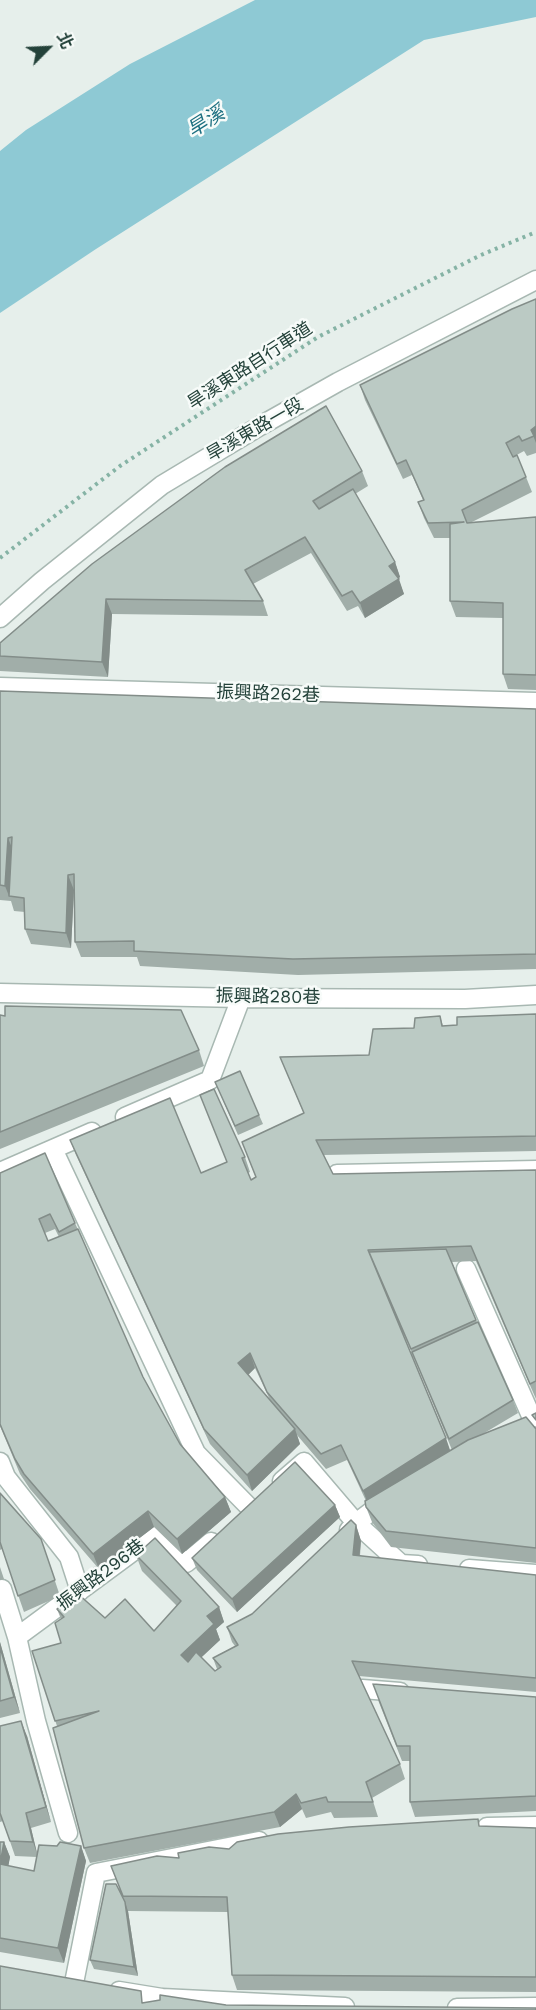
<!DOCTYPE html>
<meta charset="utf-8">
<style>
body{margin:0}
#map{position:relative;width:536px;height:2010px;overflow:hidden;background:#e6efeb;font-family:"Work Sans","Noto Sans TC",sans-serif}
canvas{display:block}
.north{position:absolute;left:18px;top:18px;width:60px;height:60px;-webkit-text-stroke:4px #f7fbf9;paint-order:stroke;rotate:66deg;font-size:16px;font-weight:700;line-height:24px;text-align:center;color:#24423a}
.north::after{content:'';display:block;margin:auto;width:21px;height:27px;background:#24423a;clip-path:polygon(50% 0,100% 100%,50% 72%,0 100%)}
</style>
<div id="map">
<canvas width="536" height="2010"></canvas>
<div class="north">北</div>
</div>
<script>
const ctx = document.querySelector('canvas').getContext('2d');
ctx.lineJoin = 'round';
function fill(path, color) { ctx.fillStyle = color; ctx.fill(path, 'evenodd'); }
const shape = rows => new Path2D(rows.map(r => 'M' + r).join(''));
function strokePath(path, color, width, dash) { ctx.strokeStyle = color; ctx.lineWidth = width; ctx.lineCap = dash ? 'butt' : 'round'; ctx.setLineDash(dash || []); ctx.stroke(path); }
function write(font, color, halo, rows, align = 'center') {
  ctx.font = font + ' "Work Sans","Noto Sans TC",sans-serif'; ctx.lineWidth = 5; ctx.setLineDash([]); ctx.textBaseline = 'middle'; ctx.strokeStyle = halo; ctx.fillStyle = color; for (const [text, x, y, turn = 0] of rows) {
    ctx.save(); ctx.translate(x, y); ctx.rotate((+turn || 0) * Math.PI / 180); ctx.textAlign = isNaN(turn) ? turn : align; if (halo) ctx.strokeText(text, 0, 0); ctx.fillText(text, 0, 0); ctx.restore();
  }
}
fill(shape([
 [255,0,536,0,536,17,424,40,96,249,0,313,0,151,26,130,130,64]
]), '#8ec9d4');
const minor = shape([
 [0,618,42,581,162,485,260,426,338,382,536,280],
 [0,687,536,702],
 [0,993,241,998,465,999,536,995],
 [125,1117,210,1080,241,998],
 [53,1149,196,1453,250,1508],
 [0,1172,92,1132],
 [337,1174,536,1170],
 [466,1269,532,1418],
 [0,1462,6,1477,69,1557,80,1591],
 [282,1481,304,1462,356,1523,388,1499],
 [349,1530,356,1523,401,1564,418,1565],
 [469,1569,536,1574],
 [0,1590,2,1589,17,1637,154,1536,186,1563,211,1542],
 [17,1637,36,1721,68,1833],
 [362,1689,400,1692],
 [487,1827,536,1826],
 [74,1983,96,1873,259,1841],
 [119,1991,162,1998,345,2007],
 [457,2008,536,2007]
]);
strokePath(minor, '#a8b8b2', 21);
strokePath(shape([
 [0,558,120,466,318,337,481,255,536,232]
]), '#86b3a5', 4, [3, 4.5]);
strokePath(minor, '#fff', 18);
fill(shape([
 [536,299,536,453,527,456,524,451,513,457,526,477,532,492,472,522,536,517,536,690,508,689,503,674,503,618,456,617,450,601,450,538,434,538,424,518,418,502,423,500,412,475,403,479,365,400,360,385],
 [362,471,368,486,355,494,395,562,400,577,398,579,404,594,365,618,358,606,347,611,311,553,253,584,263,601,268,616,112,614,108,677,0,671,0,643],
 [0,691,536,709,536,969,298,975,140,966,137,957,81,957,75,942,74,890,71,948,31,944,25,929,25,912,14,911,11,901,0,900],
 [536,1014,536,1151,324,1155,333,1174,536,1170,536,1399,476,1261,452,1262,477,1322,513,1400,518,1413,481,1435,536,1429,536,1563,391,1547,372,1522,366,1507,366,1501,347,1460,326,1469,297,1435,300,1444,252,1491,210,1444,76,1155,70,1140,201,1173,227,1162,200,1095,245,1157,250,1172,248,1173,251,1180,256,1178,242,1142,304,1114,280,1057,369,1055,414,1028,440,1016,443,1026,457,1025],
 [387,1296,416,1362,452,1450,450,1451],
 [255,1368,270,1400,248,1375],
 [0,1015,199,1050,204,1066,0,1149],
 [215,1082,259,1115,263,1124,238,1135],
 [0,1173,75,1223,143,1377,180,1444,225,1497,231,1512,182,1554,154,1527,99,1569,30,1489,20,1474,0,1426],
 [55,1229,59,1237,48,1241,45,1233],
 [0,1493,46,1554,60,1596,24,1612,2,1549,0,1550],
 [335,1505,340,1517,237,1612,197,1570,192,1558],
 [356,1525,361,1541,360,1556,536,1575,536,1692,359,1676,400,1764,405,1779,372,1798,378,1817,334,1818,331,1812,306,1818,302,1809,280,1827,90,1863,84,1848,57,1726,32,1651,61,1643,61,1619,57,1609,105,1618,154,1631,177,1606,142,1571,136,1555,219,1607,224,1622,216,1629,220,1640,201,1657,215,1671,217,1669,213,1658,235,1646,232,1642,227,1627,252,1614],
 [0,1567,4,1579,0,1580],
 [0,1642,20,1713,0,1718],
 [536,1697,536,1811,415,1817,410,1802,410,1761,402,1761,378,1700],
 [0,1726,27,1736,51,1822,31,1828,37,1854,57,1846,81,1846,86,1861,64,1963,0,1952,0,1842,4,1842,10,1857,8,1866,34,1871,37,1857,15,1856,3,1821,0,1822],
 [481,1826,536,1828,536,1992,237,1990,232,1975,228,1912,128,1911,138,1976,94,1969,90,1960,123,1897,111,1866,179,1858,229,1849]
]), '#a1aea9');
fill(shape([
 [536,426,536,443,531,430],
 [395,562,400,577,395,581,389,566],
 [399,579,404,594,365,618,360,603],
 [106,599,112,614,108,677,102,662],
 [8,838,14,853,9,896,5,886],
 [68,875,74,890,71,948,66,933],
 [250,1353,255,1368,244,1379,238,1363],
 [295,1429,300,1444,252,1491,247,1475],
 [446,1438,451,1453,369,1506,363,1491],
 [225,1497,231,1512,182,1554,177,1539],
 [335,1505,340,1517,237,1612,232,1599],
 [148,1511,154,1527,99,1569,93,1554],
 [356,1525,361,1541,358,1570,353,1555],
 [219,1607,224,1622,216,1629,220,1640,187,1671,181,1655,207,1616],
 [0,1642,20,1713,14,1697,0,1647],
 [21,1721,27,1736,51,1822,46,1807],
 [296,1794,302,1809,280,1827,274,1812],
 [26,1813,31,1828,38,1857,33,1842],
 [4,1842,10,1857,6,1879,0,1864],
 [81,1846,86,1861,64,1963,58,1948],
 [125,1902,128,1911,138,1976,134,1967]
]), '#838d89');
const building = shape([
 [536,299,536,426,531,430,534,436,522,441,519,436,506,443,513,457,517,455,526,477,462,510,467,523,536,517,536,675,503,674,503,603,450,601,450,524,464,522,428,523,418,502,424,500,406,460,397,464,360,385,512,309,536,299],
 [326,406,362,471,313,501,319,509,353,489,395,562,389,566,399,579,360,603,352,591,342,596,305,537,245,570,263,601,106,599,102,662,0,656,0,643,92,564,225,467,326,406],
 [0,691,536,709,536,954,293,959,134,951,134,941,75,942,74,874,68,875,66,933,25,929,24,898,9,896,12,837,8,838,5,886,0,885,0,691],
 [5,1006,181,1010,199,1050,0,1132,0,1015,5,1016,5,1006],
 [536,1014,536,1136,316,1140,333,1174,536,1170,536,1381,530,1384,471,1246,368,1250,446,1438,363,1491,341,1445,321,1454,267,1392,250,1353,238,1363,295,1429,247,1475,204,1429,70,1140,170,1098,201,1173,227,1162,200,1095,214,1089,245,1157,242,1158,251,1180,256,1177,242,1142,304,1113,280,1057,369,1055,373,1029,414,1028,415,1018,440,1016,442,1026,457,1025,457,1017,536,1014],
 [240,1071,259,1115,235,1126,215,1082,240,1071],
 [45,1153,75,1223,59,1232,50,1214,39,1219,48,1241,78,1229,143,1377,180,1444,225,1497,177,1539,148,1511,93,1554,24,1474,15,1459,0,1424,0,1173,45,1153],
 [446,1249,476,1320,411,1349,369,1252,446,1249],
 [478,1322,513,1400,449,1439,412,1352,478,1322],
 [536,1413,536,1420,532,1415,536,1413],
 [526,1417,536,1429,536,1548,386,1531,366,1507,365,1501,468,1440,526,1417],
 [295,1462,335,1505,232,1599,192,1558,295,1462],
 [0,1493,41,1539,55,1580,18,1596,0,1542,0,1493],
 [351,1520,356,1525,353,1555,536,1575,536,1678,352,1661,400,1764,366,1782,373,1802,328,1802,326,1797,301,1803,296,1794,274,1812,84,1848,53,1728,99,1711,55,1721,32,1651,61,1643,55,1623,64,1617,57,1609,77,1593,105,1618,125,1599,154,1631,181,1601,136,1555,155,1538,219,1607,207,1616,214,1624,181,1655,188,1662,196,1652,215,1671,221,1667,213,1658,238,1645,227,1627,252,1614,351,1520],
 [0,1647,14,1697,0,1701,0,1647],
 [373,1684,536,1697,536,1796,410,1802,410,1746,397,1746,373,1684],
 [21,1721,46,1807,26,1813,33,1842,10,1841,0,1813,0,1726,21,1721],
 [478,1819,479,1826,536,1828,536,1977,232,1975,227,1897,123,1896,111,1866,157,1856,179,1858,178,1853,209,1847,229,1849,237,1842,278,1834,349,1827,478,1819],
 [0,1842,4,1842,0,1864,34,1871,39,1845,57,1846,60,1842,81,1846,58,1948,0,1938,0,1842],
 [106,1884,116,1884,125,1902,134,1967,90,1960,106,1884],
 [0,1966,141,1991,142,2003,160,2000,160,1995,226,2005,536,2008,536,2010,0,2010,0,1966]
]);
fill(building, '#bbcac4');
strokePath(building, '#838d89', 1.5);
write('18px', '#24423a', '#f7fbf9', [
 ["旱溪東路自行車道",250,366,-33],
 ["旱溪東路一段",255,430,-30],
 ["振興路262巷",268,694,2],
 ["振興路280巷",268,997,1],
 ["振興路296巷",101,1575,-37]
]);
write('italic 20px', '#1c6f80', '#f7fbf9', [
 ["旱溪",206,122,-32]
]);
</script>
